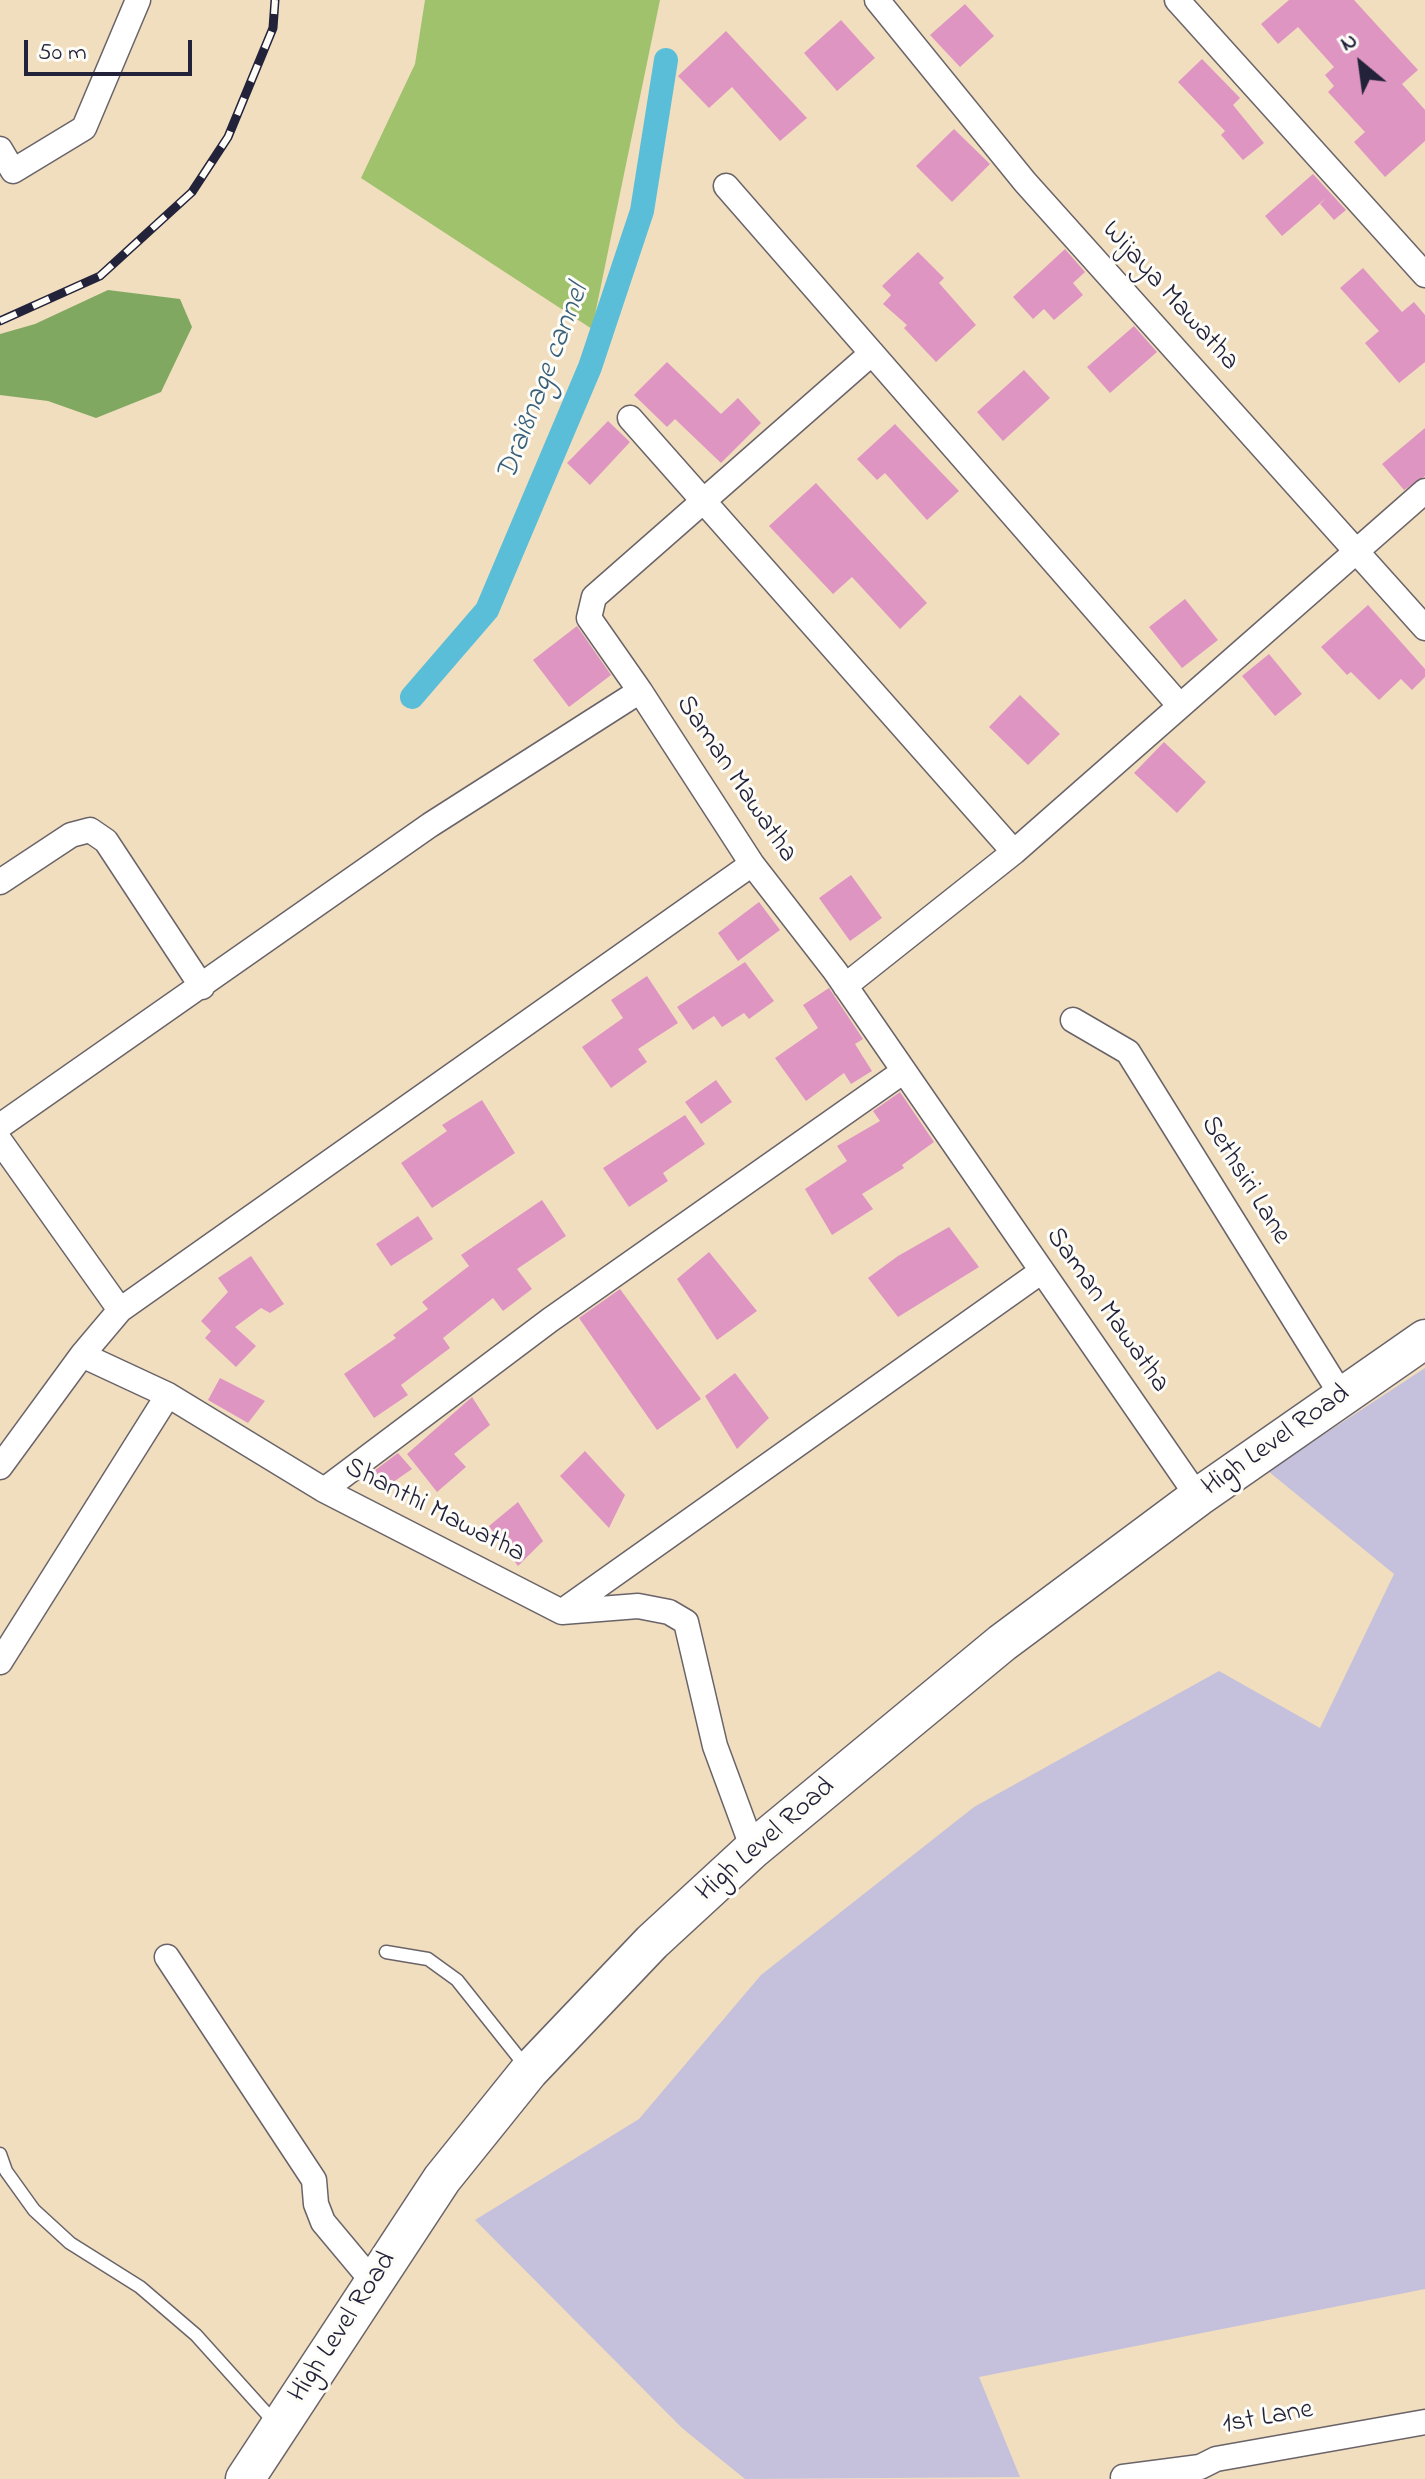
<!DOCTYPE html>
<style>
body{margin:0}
#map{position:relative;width:1425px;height:2479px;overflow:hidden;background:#f1debf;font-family:"Indie Flower",sans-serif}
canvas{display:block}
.north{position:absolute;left:1321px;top:24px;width:80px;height:80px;-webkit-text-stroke:6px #fdfcf7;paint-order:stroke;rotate:331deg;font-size:22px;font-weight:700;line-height:32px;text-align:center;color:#22223b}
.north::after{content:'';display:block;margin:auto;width:28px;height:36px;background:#22223b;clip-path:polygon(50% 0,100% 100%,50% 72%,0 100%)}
.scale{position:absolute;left:24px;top:40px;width:168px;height:36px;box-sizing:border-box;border:4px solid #22223b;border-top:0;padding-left:10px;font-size:24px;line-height:28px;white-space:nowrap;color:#22223b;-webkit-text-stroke:6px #fdfcf7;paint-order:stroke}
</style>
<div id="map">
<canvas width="1425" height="2479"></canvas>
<div class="north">N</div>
<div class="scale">50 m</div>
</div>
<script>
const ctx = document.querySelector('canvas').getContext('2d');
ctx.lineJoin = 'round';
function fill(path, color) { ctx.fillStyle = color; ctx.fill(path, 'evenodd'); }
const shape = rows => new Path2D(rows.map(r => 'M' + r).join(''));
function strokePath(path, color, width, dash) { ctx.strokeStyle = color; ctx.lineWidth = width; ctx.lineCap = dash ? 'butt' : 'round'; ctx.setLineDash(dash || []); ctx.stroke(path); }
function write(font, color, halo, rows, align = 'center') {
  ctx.font = font + ' "Indie Flower",sans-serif'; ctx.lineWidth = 6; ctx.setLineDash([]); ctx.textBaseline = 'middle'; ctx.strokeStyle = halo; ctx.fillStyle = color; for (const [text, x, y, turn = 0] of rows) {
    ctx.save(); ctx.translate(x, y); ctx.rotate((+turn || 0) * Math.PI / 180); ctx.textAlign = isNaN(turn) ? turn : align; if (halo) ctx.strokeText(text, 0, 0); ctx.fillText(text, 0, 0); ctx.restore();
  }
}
fill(shape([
 [1425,1368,1425,2289,979,2377,1020,2477,745,2479,682,2428,475,2220,639,2119,761,1975,974,1807,1219,1671,1320,1728,1394,1574,1268,1471]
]), '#c5c0db');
fill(shape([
 [425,0,660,0,592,329,361,178,415,64]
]), '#a0c26c');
fill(shape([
 [108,290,180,299,192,327,161,392,96,418,48,401,0,395,0,334,35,324]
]), '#80a860');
strokePath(shape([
 [412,697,487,610,590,367,642,211,666,60]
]), '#5abed8', 24);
fill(shape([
 [1289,0,1354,0,1418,70,1402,84,1425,110,1425,141,1385,177,1354,142,1365,132,1328,92,1334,86,1325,75,1334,67,1298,27,1278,44,1261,24],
 [965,4,994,36,960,67,930,35],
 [841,20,875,58,837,91,804,53],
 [726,31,807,118,780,141,732,87,709,108,678,76],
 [1202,59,1240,98,1233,105,1264,143,1243,160,1221,135,1225,131,1178,82],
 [954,129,990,164,952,202,916,166],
 [1313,174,1346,210,1334,220,1320,204,1326,198,1282,236,1265,216],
 [1065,249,1085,272,1073,283,1083,295,1054,320,1044,309,1033,319,1013,297],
 [918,252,944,278,939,283,976,325,936,362,904,328,907,325,883,304,891,295,882,286],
 [1363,268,1402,312,1414,302,1425,315,1425,362,1399,383,1365,343,1379,331,1340,288],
 [1134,326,1157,352,1110,393,1087,367],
 [667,362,721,414,738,398,761,423,721,463,675,419,667,427,634,395],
 [1024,370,1050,398,1003,441,977,412],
 [608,421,630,442,590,485,567,463],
 [895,424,959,491,927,520,885,473,877,480,857,459],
 [1425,428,1425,476,1404,490,1382,464],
 [816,483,927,603,900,629,852,577,833,594,769,526],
 [1185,599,1218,640,1182,668,1149,627],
 [1368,605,1425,669,1425,677,1412,690,1401,679,1379,700,1351,672,1347,675,1321,647],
 [577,626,611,675,569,707,533,660],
 [1269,654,1302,694,1275,716,1242,676],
 [1020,695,1060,734,1028,765,989,727],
 [1164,742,1206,782,1177,813,1134,773],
 [851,875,882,918,850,941,819,898],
 [759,902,780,930,738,961,718,933],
 [745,962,774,1001,749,1019,744,1013,722,1027,714,1016,693,1030,677,1007],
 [647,976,678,1023,638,1049,647,1062,611,1088,582,1047,623,1018,611,1000],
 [829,988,863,1039,855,1044,872,1071,851,1084,844,1073,806,1101,775,1058,818,1028,803,1005],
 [716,1080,732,1102,701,1124,685,1102],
 [900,1092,934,1142,902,1165,904,1168,862,1194,873,1209,832,1235,805,1189,847,1161,837,1146,880,1121,873,1111],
 [482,1100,515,1153,432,1208,401,1163,447,1131,442,1125],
 [685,1115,705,1144,663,1173,668,1181,629,1207,603,1168],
 [542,1200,566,1236,517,1269,532,1289,503,1311,493,1298,443,1338,450,1348,401,1385,408,1395,374,1418,344,1374,396,1338,393,1335,428,1309,422,1302,469,1266,461,1255],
 [418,1216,433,1239,391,1266,376,1244],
 [949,1227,979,1267,898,1317,868,1278,898,1256],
 [709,1252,757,1311,717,1340,677,1279],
 [251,1256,284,1304,270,1313,261,1308,235,1327,256,1346,236,1367,205,1338,211,1331,201,1321,228,1292,218,1278],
 [620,1289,701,1399,657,1430,579,1318],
 [735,1373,769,1418,737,1449,705,1396],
 [220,1378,265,1401,248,1423,208,1400],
 [472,1397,490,1425,454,1454,466,1467,437,1492,407,1454],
 [585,1451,625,1495,609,1528,560,1476],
 [398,1453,412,1469,379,1492,366,1477],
 [518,1502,543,1541,518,1566,489,1526]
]), '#df95c1');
const service = shape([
 [386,1952,428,1959,457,1980,527,2068],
 [0,2154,6,2171,34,2210,70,2243,140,2287,196,2335,277,2425]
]);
const minor = shape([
 [877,0,1025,182,1425,628],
 [1177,0,1425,275],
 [0,149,13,171,84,128,138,0],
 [726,186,1180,706],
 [630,418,1014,852],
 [640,691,589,618,594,597,872,353],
 [0,882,71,835,90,830,106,841,202,987],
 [845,986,1014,852,1425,491],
 [1073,1020,1128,1052,1342,1396],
 [0,1126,430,825,640,691,752,864,835,971,1198,1497],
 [0,1141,120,1310],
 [82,1355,120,1310,752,864],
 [0,1467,82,1355,168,1395,324,1490,562,1612,638,1606,669,1612,686,1622,715,1746,753,1849],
 [324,1490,550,1320,904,1071],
 [564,1610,1042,1271],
 [0,1662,168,1395],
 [167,1957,314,2180,316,2204,323,2222,374,2283],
 [1123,2477,1200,2467,1216,2459,1425,2422]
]);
const trunk = shape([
 [245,2479,442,2179,529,2071,652,1942,753,1849,1002,1643,1198,1497,1425,1339]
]);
strokePath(service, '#6a6469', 15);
strokePath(minor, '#6a6469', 27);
strokePath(trunk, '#6a6469', 41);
strokePath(service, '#fff', 12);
strokePath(minor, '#fff', 24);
strokePath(trunk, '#fff', 38);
const rail = shape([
 [0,321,100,276,192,192,228,137,273,28,275,0]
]);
strokePath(rail, '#22223b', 9);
strokePath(rail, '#fdfcf7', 6, [18]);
write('28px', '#22223b', '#fdfcf7', [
 ["Wijaya Mawatha",1169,297,48],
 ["Saman Mawatha",735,780,56],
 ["Sethsiri Lane",1244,1181,58],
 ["Saman Mawatha",1106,1311,55],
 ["High Level Road",1277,1442,-35],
 ["Shanthi Mawatha",434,1512,27],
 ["High Level Road",767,1841,-41],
 ["High Level Road",344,2328,-57],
 ["1st Lane",1268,2419,-10]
]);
write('italic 30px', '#38607a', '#fdfcf7', [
 ["Drai8nage cannel",545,383,-69]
]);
</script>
